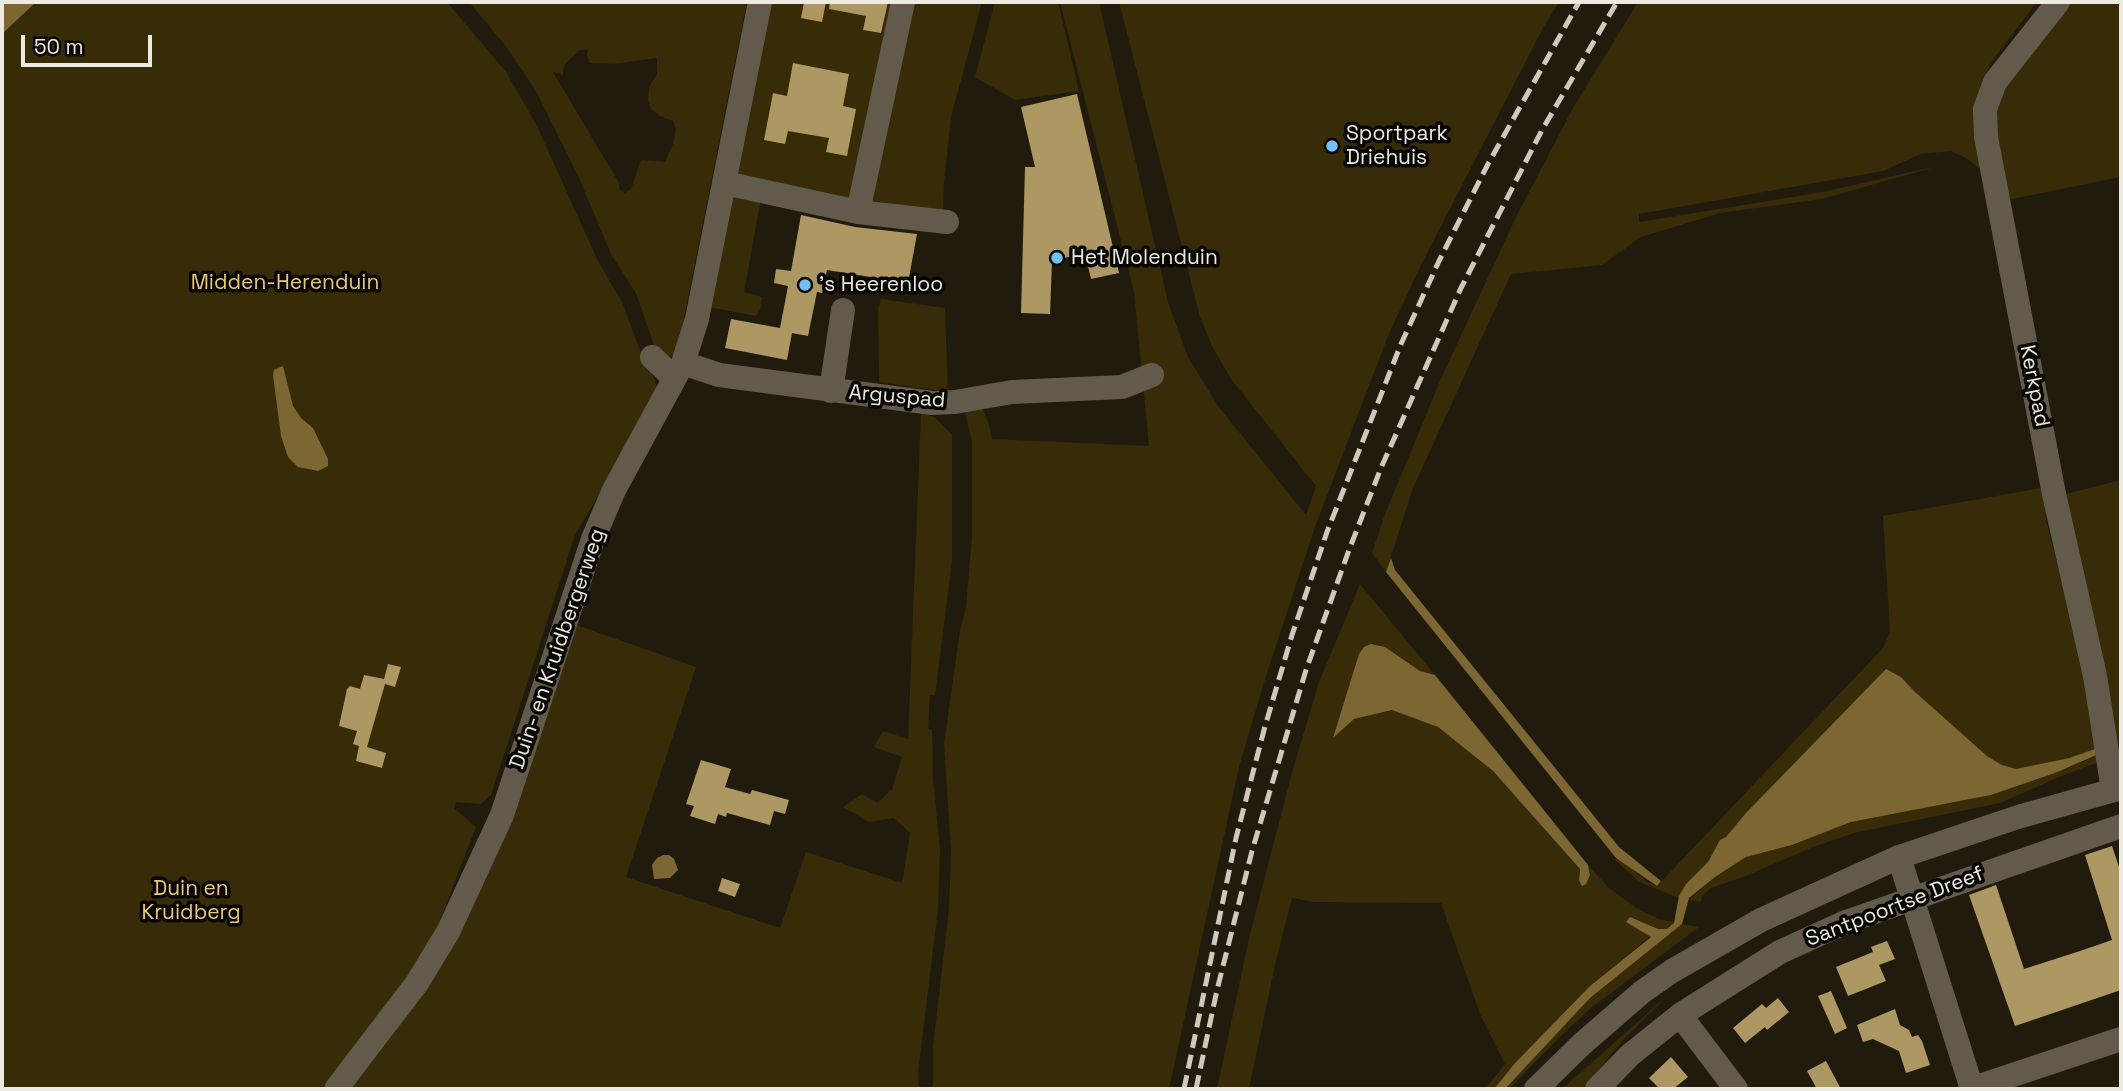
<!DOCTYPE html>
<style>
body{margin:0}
#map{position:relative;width:2123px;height:1091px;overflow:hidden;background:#211b0e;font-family:"Space Grotesk",sans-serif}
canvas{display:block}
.frame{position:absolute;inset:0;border:4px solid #edeae1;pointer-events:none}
.scale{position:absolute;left:21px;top:35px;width:131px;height:32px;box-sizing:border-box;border:4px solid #edeae1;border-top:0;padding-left:9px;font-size:21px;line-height:24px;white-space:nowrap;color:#edeae1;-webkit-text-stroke:5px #080603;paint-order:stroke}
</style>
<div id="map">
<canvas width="2123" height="1091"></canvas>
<div class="frame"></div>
<div class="scale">50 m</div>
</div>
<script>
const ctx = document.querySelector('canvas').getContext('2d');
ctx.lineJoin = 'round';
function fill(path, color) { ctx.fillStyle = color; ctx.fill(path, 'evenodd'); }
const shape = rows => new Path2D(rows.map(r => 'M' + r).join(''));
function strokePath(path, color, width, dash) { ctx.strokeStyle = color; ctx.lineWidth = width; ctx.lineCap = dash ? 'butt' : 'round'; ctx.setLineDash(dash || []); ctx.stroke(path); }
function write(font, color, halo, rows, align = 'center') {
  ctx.font = font + ' "Space Grotesk",sans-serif'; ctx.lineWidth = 7; ctx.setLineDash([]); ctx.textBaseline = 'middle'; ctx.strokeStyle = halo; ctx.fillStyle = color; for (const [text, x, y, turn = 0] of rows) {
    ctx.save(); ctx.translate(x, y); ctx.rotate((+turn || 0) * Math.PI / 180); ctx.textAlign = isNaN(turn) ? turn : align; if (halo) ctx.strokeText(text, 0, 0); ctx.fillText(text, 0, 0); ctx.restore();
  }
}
fill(shape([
 [2,2,447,2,506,72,536,124,598,261,623,304,639,348,655,380,658,395,575,535,491,795,481,804,456,802,454,808,476,827,435,933,400,989,321,1089,2,1089],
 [469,2,747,2,677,353,668,358,657,354,636,293,611,254,579,178,535,89,505,45],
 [580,50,588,50,587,56,590,63,613,64,657,58,657,74,649,87,648,101,651,109,660,116,673,121,676,129,673,144,665,162,641,160,631,189,625,193,620,190,619,183,553,72,563,75,564,65],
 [769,2,895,2,857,201,735,176],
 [910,2,982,2,951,117,944,183,943,217,872,204],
 [995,2,1058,2,1079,91,1015,100,975,77],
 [1060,2,1099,2,1168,302,1188,357,1218,406,1306,515,1316,486,1231,379,1212,346,1200,317,1119,2,1559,2,1543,28,1422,263,1388,336,1315,527,1266,676,1239,767,1169,1089,933,1089,933,1046,949,909,951,851,944,744,960,630,966,607,972,536,972,442,962,400,974,402,984,412,989,425,992,439,1149,446,1134,292],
 [1638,2,2037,2,1995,57,1986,73,1979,90,1987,174,1966,158,1951,151,1921,154,1883,171,1639,214,1639,222,1823,192,1938,166,1822,199,1720,213,1641,237,1602,265,1511,274,1413,488,1386,572,1372,553,1385,514,1443,374,1516,217,1573,108],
 [2071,2,2121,2,2121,177,2007,200,1994,107,2001,89],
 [731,193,761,199,744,292,762,297,760,310,756,316,709,307],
 [881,299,945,308,948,392,879,382,878,308],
 [921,413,934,417,952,434,952,561,935,695,930,695,928,729,932,730,933,779,940,849,938,909,918,1073,919,1089,351,1089,391,1037,447,957,568,622,696,667,626,877,780,928,806,852,902,883,910,833,894,818,869,822,843,807,862,794,877,803,892,789,902,757,874,747,883,731,908,739],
 [2121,480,2121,754,2116,756,2062,495],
 [2047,487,2046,520,2081,658,2098,748,2069,758,2016,769,2002,765,1987,756,1914,691,1901,677,1745,814,1726,837,1720,840,1708,862,1686,884,1679,898,1639,882,1614,859,1621,859,1647,882,1657,886,1883,648,1890,632,1883,516],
 [1360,584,1435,675,1420,671,1385,647,1334,737,1354,719,1393,710,1438,727,1493,771,1580,869,1579,880,1590,875,1588,865,1608,887,1636,908,1659,919,1674,922,1668,929,1658,929,1626,922,1651,936,1590,986,1515,1063,1494,1089,1485,1089,1505,1064,1480,1014,1441,903,1314,902,1292,898,1275,965,1249,1089,1217,1089,1250,934,1293,769,1319,682],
 [2104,753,2102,761,2064,775,2000,803,1854,833,1813,847,1746,876,1711,888,1702,896,1701,902,1688,900,1715,877,1746,857,1792,845,1851,822,1991,795,2055,773],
 [1682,924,1699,927,1591,1008,1562,1035,1509,1089,1505,1089,1590,998],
 [1667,996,1622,1041,1583,1089,1562,1089]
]), '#372b08');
fill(shape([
 [2,2,36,2,2,34],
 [283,366,293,406,301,418,313,428,328,459,328,466,318,471,298,467,288,457,281,436,273,375,274,370],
 [1391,558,1395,570,1619,847,1661,881,1657,886,1616,858,1386,572],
 [1371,644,1385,647,1420,671,1435,675,1588,865,1590,875,1586,884,1582,886,1579,880,1580,869,1493,771,1438,727,1392,710,1354,719,1333,738,1359,654,1364,647],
 [1886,669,1901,677,1914,691,1987,756,2002,765,2016,769,2069,758,2098,748,2099,754,2055,773,1991,795,1851,822,1792,845,1746,857,1715,877,1689,898,1682,924,1590,998,1505,1089,1494,1089,1515,1063,1590,986,1651,937,1626,922,1630,917,1658,929,1667,929,1674,923,1679,896,1686,884,1708,862,1720,840,1726,837,1745,814],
 [663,855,669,855,674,859,678,870,670,878,654,879,652,865,657,858]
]), '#7c6733');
fill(shape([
 [804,2,826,2,822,22,801,18],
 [830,2,888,2,881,33,863,30,866,16,829,9],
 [793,63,849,74,843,106,856,109,847,156,826,152,829,138,788,131,785,144,764,140,773,93,787,96],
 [1077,94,1119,273,1091,279,1085,253,1052,261,1050,314,1021,313,1025,167,1035,167,1021,107],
 [801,215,855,227,917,234,908,283,827,270,822,293,817,292,808,336,792,333,787,360,725,348,731,319,780,328,788,286,774,283,776,269,791,271],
 [388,664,401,667,395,687,385,684,367,747,386,753,382,768,356,761,359,746,353,744,357,731,339,726,347,689,350,686,360,689,364,675,384,679],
 [701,760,731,769,725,787,750,794,752,790,789,800,785,814,774,811,770,825,727,813,726,817,718,814,715,824,690,816,694,806,686,804],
 [2112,846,2121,873,2121,990,2015,1026,1969,895,1996,885,2024,969,2080,951,2112,940,2085,855],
 [722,878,740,884,735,897,718,891],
 [1887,941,1895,959,1879,965,1886,981,1848,996,1836,967,1873,952,1871,947],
 [1831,991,1847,1028,1835,1034,1818,996],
 [1778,998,1789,1012,1767,1030,1765,1027,1745,1043,1733,1028,1762,1004,1766,1008],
 [1895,1009,1900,1025,1909,1030,1912,1037,1918,1035,1922,1041,1930,1065,1906,1073,1899,1051,1873,1039,1863,1042,1857,1025],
 [1671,1057,1688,1077,1673,1089,1660,1089,1649,1078],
 [1826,1061,1841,1089,1817,1089,1807,1071]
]), '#ad9863');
strokePath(shape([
 [2058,2,1995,82,1985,109,1986,137,2054,494,2095,676,2113,790],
 [725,183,858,212,947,222],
 [858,212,903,2],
 [652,357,674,378],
 [683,363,719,375,932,403,955,402,1012,392,1122,387,1152,375],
 [831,391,843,310],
 [1899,857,1972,1089],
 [1680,1015,1780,952,1846,922,2121,826],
 [336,1089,417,983,448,932,502,815,593,539,614,490,683,363,697,319,760,2],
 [1536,1089,1582,1044,1642,992,1672,971,1761,920,1899,857,2018,817,2121,788],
 [1597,1089,1630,1055,1680,1015,1736,1089],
 [1971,1089,2121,1039]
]), '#625b4c', 24);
strokePath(shape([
 [1184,1089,1236,838,1264,730,1292,635,1327,532,1401,344,1439,261,1488,164,1579,2],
 [1196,1089,1217,990,1252,851,1306,670,1349,550,1381,468,1461,288,1542,130,1617,2]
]), '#cdc9bf', 5, [14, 7]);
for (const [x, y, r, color] of [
 [1332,146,7,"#71c1f5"],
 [1057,258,7,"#71c1f5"],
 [805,285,7,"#71c1f5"]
]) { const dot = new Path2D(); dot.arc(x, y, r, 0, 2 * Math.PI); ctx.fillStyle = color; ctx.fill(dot); strokePath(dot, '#080603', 2.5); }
write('21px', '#edeae1', '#080603', [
 ["Sportpark",1346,134],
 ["Driehuis",1346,158],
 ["Het Molenduin",1071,258],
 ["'s Heerenloo",819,285]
], 'left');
write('21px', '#e8c879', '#080603', [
 ["Midden-Herenduin",285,283],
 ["Duin en",191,889],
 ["Kruidberg",191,913]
]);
write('21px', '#edeae1', '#080603', [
 ["Kerkpad",2034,386,79],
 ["Arguspad",897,397,5],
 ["Duin- en Kruidbergerweg",558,649,-71],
 ["Santpoortse Dreef",1895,907,-21]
]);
</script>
